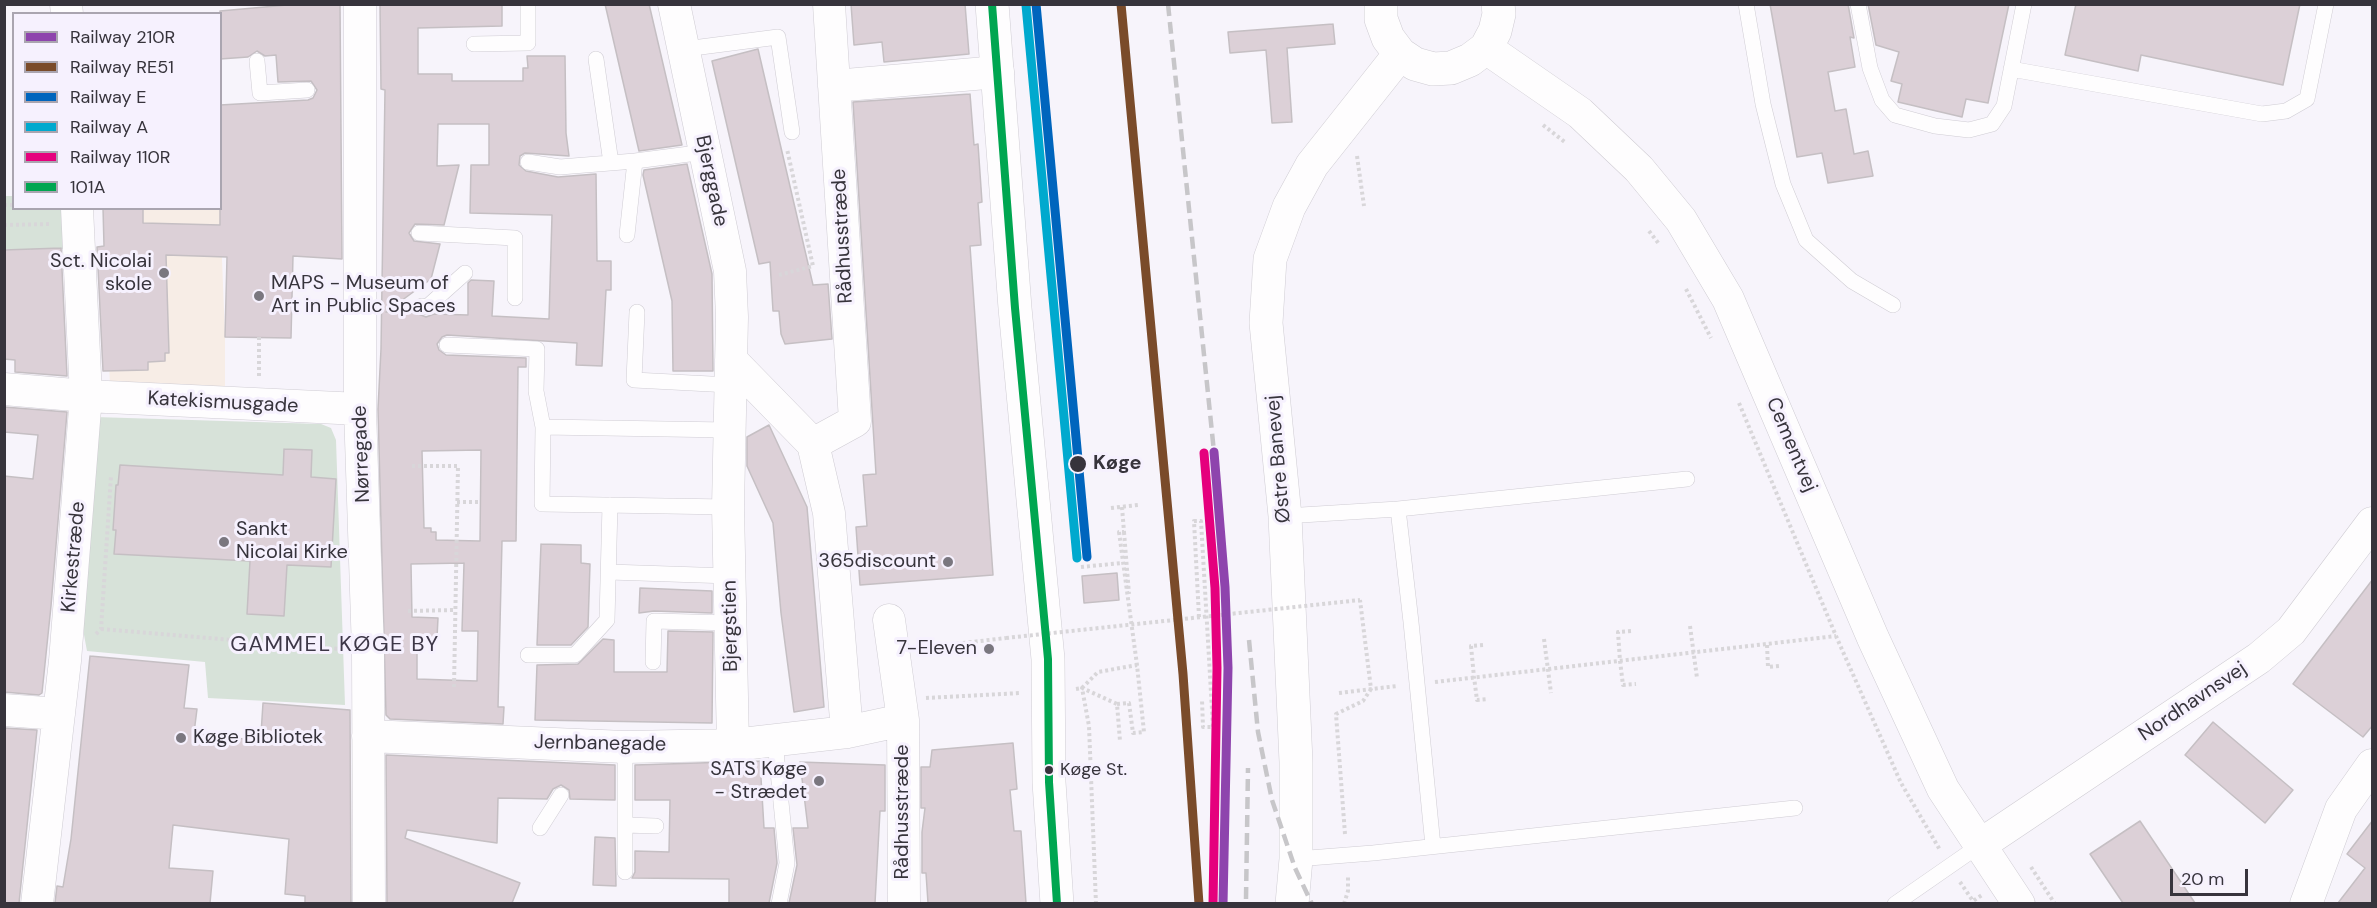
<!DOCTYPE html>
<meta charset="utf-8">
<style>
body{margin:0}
#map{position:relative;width:2377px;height:908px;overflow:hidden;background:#f7f4fb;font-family:"DM Sans",sans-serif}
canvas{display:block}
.frame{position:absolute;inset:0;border:6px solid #37343c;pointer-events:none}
.legend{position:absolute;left:12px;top:12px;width:210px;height:198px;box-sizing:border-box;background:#f6f1fe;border:2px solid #aaa5b0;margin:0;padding:8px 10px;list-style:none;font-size:18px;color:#37343c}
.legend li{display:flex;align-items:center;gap:12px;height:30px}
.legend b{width:30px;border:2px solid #aaa5b0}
.scale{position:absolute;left:2170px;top:869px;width:78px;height:27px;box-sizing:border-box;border:3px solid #37343c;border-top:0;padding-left:8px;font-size:18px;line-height:21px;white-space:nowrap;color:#37343c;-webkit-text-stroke:4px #f6f1fe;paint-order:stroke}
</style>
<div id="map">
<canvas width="2377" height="908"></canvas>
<div class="frame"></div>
<ul class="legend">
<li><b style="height:8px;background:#8e44ad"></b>Railway 210R</li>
<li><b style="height:8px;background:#7a4b2a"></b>Railway RE51</li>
<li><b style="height:8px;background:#0065bd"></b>Railway E</li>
<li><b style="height:8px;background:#00a9ce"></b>Railway A</li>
<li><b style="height:8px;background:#e5007d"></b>Railway 110R</li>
<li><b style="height:8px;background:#00a651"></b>101A</li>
</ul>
<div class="scale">20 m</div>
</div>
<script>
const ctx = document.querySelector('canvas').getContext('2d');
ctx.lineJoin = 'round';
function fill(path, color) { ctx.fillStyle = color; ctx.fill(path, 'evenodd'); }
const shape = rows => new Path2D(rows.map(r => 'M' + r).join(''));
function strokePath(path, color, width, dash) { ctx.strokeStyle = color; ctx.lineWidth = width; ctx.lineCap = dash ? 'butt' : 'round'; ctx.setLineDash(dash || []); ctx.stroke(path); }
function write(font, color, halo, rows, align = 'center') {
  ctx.font = font + ' "DM Sans",sans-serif'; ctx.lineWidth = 6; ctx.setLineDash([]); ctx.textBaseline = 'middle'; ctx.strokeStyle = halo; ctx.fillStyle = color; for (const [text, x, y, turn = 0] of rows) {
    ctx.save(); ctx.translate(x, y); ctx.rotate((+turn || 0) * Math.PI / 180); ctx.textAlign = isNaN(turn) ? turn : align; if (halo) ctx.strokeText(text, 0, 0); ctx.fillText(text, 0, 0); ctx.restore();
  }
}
fill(shape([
 [220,208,225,337,225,386,110,386,103,209]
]), '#f7ede6');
fill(shape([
 [4,196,13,196,14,208,65,209,67,249,5,249],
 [95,417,321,424,331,428,336,440,345,705,208,698,205,662,87,651,82,624]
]), '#d7e2d9');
const building = shape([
 [298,4,340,4,342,259,293,256,291,338,225,337,227,257,166,255,169,353,165,353,165,361,148,362,148,370,103,371,97,247,104,246,103,208,143,208,143,223,220,225,220,105,308,100,313,98,317,90,311,81,278,82,276,55,265,56,257,51,248,57,220,59,220,11,298,4],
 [380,4,502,4,502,26,418,28,418,74,452,74,452,81,523,81,523,68,528,68,527,56,565,56,566,133,569,156,525,153,520,156,519,165,526,171,558,177,596,174,597,261,611,261,611,290,606,290,602,366,576,365,577,343,447,335,442,337,437,344,439,350,446,355,526,358,526,367,518,367,516,541,502,541,498,707,504,707,503,724,390,719,386,715,378,409,381,349,385,90,381,89,380,4],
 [438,124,489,124,489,165,471,165,470,213,552,215,549,319,492,316,494,281,471,280,468,283,468,315,434,314,426,317,416,313,386,312,431,279,440,244,414,241,409,233,415,224,444,225,459,165,437,166,438,124],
 [481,450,480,541,436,540,436,532,431,532,431,528,424,528,422,451,481,450],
 [464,563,462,631,478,631,477,681,417,679,417,638,437,638,438,618,412,617,411,564,464,563],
 [605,4,649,4,682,145,639,151,605,4],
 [851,4,965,4,969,54,884,62,882,42,854,45,851,4],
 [1770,4,1848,4,1854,38,1850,37,1855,67,1828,72,1835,111,1846,109,1854,154,1868,151,1873,176,1828,183,1822,153,1797,157,1770,4],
 [1868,4,2009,4,1988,103,1966,99,1962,117,1898,102,1902,84,1891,81,1899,52,1876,45,1868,4],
 [2076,4,2300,4,2283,85,2141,55,2138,71,2065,55,2076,4],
 [1333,24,1335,44,1287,48,1292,122,1272,123,1266,50,1230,53,1228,32,1333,24],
 [758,49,813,285,828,284,832,339,785,344,781,334,779,311,773,311,770,262,759,264,712,61,758,49],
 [970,94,974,145,978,144,982,202,978,203,981,245,970,246,993,575,860,585,856,527,867,526,863,475,876,474,853,102,970,94],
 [687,164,712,274,713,371,673,371,672,301,643,175,644,170,687,164],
 [61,248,67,376,15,372,15,360,4,359,4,250,61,248],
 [4,407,67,412,51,606,42,693,39,695,4,692,4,476,33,479,38,435,4,432,4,407],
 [769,425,807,507,824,707,794,712,781,613,773,523,747,466,747,437,769,425],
 [284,449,312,450,311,477,336,479,331,567,287,565,284,616,247,614,250,561,114,554,116,530,113,530,116,485,118,485,120,465,283,475,284,449],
 [541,544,581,545,581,563,590,564,588,627,571,645,537,645,541,544],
 [1117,573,1119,600,1084,603,1082,576,1117,573],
 [2373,579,2373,725,2363,737,2293,684,2373,579],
 [640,588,712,591,712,613,654,611,639,613,640,588],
 [668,631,713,632,712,723,535,720,537,665,578,664,603,639,614,640,614,672,667,672,668,631],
 [90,656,189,665,184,708,197,709,194,733,244,739,244,733,261,734,263,703,350,710,351,903,305,903,305,896,285,894,289,839,173,825,169,868,213,871,210,903,55,903,57,886,63,887,71,839,90,656],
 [2213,722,2293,790,2265,823,2185,755,2213,722],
 [4,728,37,730,19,903,4,903,4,728],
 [1013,743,1017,789,1010,790,1014,831,1021,831,1026,903,928,903,926,873,922,873,922,832,925,808,921,808,921,767,930,767,932,750,1013,743],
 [386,755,615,765,615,800,570,799,569,790,561,785,553,789,547,799,498,798,497,843,407,830,405,838,520,883,512,903,387,903,386,755],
 [760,761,764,828,774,828,777,863,769,903,729,903,729,879,632,878,635,872,635,851,669,852,670,800,635,800,635,765,760,761],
 [800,762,885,765,885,811,880,811,875,903,789,903,797,865,793,828,808,828,800,762],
 [2373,820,2373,903,2338,903,2365,868,2347,854,2373,820],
 [2140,821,2195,903,2123,903,2090,854,2140,821],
 [595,837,615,838,616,886,593,885,595,837]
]);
fill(building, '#dcd0d7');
strokePath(building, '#c5bfc3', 1.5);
const lane = shape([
 [1746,4,1763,104,1783,184,1806,240,1852,281,1893,305],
 [1858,4,1870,68,1882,100,1895,115,1935,126,1969,130,1992,124,2004,106,2024,4],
 [474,44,528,43,528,4],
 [685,49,778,37,792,132],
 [596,59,611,163],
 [257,61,260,93,307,90],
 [2011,69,2262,114,2286,111,2307,99,2326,4],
 [528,162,560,167,635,161,705,152],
 [419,233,515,238,515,298],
 [627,235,635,161],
 [422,306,427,307,465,273],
 [637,312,634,380,730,385],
 [447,345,537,349,536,391,543,427],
 [728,507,542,504,543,427,728,430],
 [1398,509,1411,622,1433,846],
 [1285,516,1398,509,1687,479],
 [609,572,730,576],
 [528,655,575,655,607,620,610,505],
 [653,662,654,621,731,623],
 [775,741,787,863,779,904],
 [625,825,656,826],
 [540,828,561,795],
 [1296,859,1373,853,1795,808],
 [625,872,625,747],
 [1895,904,1980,845]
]);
const street = shape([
 [66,4,67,14],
 [360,4,360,409,368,651,369,904],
 [674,4,730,271,732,317,728,507,733,745],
 [1486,48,1580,113,1639,169,1681,220,1728,299,1873,638,1943,789,2019,904],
 [834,86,998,72],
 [731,360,813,444,829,513,847,732],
 [4,389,86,396,360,409],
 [813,444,855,421,829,4],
 [889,620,903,720,904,904],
 [4,710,59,714],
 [368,736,625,747,733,745,847,732,903,720],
 [1980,845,2259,658,2291,631,2372,523],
 [37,904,65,661,86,396,77,208],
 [2306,904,2341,809,2372,765]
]);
const secondary = shape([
 [992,4,1015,308,1048,659,1049,782,1057,904],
 [1381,4,1381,19,1388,38,1400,54,1415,64,1433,69,1451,68,1470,60,1486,48,1495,31,1499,14,1498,4],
 [1292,904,1296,859,1296,762,1285,516,1266,323,1270,259,1289,207,1312,165,1400,54]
]);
strokePath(lane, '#cfccd3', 16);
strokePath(street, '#cfccd3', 33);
strokePath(secondary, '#cfccd3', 34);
strokePath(shape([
 [1543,125,1566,143],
 [1357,156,1364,206],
 [4,205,14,205],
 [4,225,52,224],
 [1649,231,1659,244],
 [779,275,813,266,787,149],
 [1686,289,1711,338],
 [259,376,259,337],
 [1739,403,1836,636,1901,783,1940,850],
 [412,466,458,466,454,687],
 [457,502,480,502],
 [1111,508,1138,505],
 [1124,532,1129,594],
 [1081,567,1122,563],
 [408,611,455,610],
 [1199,617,1194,521,1201,521,1213,727,1203,727,1202,700],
 [1690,626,1697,678],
 [101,629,340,649],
 [1631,631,1618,632,1620,661,1623,685,1636,684],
 [96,634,101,629,111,476],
 [1544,639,1551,693],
 [1483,645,1471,646,1474,677,1477,700,1488,699],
 [1767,645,1768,667,1780,666],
 [921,648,1006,638],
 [1435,682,1836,636],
 [1076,689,1082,688,1098,672,1137,665],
 [1339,693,1397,686],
 [926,698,1021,693],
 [1117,704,1129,703,1133,733,1144,732,1137,665,1119,532,1124,532,1122,507],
 [1345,834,1336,714,1363,701,1371,689,1360,600],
 [2031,867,2055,904],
 [1960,882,1973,901,1982,895],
 [1096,904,1089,726,1082,688,1117,704,1120,741],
 [1344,904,1348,891,1348,875]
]), '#d8d6d9', 4, [3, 3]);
strokePath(lane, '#fefdfe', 15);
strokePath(street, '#fefdfe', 32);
strokePath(secondary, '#fefdfe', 33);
strokePath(shape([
 [1168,4,1214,452],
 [1249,640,1258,732,1272,800,1295,868,1312,904],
 [1246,899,1248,768]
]), '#c7c6c9', 4.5, [12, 6]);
strokePath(shape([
 [1006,638,1360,600]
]), '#d8d6d9', 4, [3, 3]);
strokePath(shape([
 [992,4,1015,308,1048,659,1049,782,1057,904]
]), '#00a651', 8);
strokePath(shape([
 [1214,452,1225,587,1228,668,1223,904]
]), '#8e44ad', 9);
strokePath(shape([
 [1121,4,1183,674,1199,904]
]), '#7a4b2a', 9);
strokePath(shape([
 [1036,4,1087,557]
]), '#0065bd', 9);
strokePath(shape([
 [1026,5,1077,558]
]), '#00a9ce', 9);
strokePath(shape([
 [1204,453,1215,588,1217,668,1213,904]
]), '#e5007d', 9);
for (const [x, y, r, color] of [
 [164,273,6,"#7a777f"],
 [259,296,6,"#7a777f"],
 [1078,464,9,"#37343c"],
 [224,542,6,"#7a777f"],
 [948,562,6,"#7a777f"],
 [989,649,6,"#7a777f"],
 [181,738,6,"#7a777f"],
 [1049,770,5,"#37343c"],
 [819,781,6,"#7a777f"]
]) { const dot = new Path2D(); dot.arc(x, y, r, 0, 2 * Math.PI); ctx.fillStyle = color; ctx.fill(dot); strokePath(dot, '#f6f1fe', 2); }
write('18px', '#37343c', '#f6f1fe', [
 ["Køge St.",1060,770]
], 'left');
write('20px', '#37343c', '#f6f1fe', [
 ["Bjerggade",711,181,78],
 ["Rådhusstræde",843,236,-93],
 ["Katekismusgade",223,403,3],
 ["Cementvej",1791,445,67],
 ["Nørregade",362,454,-92],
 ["Østre Banevej",1279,459,-95],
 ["Kirkestræde",74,557,-85],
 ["Bjergstien",731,626,-91],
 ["Nordhavnsvej",2193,702,-34],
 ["Jernbanegade",600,744,1],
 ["Rådhusstræde",903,812,-90]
]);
write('20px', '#37343c', '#f6f1fe', [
 ["Sct. Nicolai",152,262],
 ["skole",152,285],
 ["MAPS - Museum of",271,284,"left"],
 ["Art in Public Spaces",271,307,"left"],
 ["Sankt",236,530,"left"],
 ["Nicolai Kirke",236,553,"left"],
 ["365discount",936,562],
 ["7-Eleven",977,649],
 ["Køge Bibliotek",193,738,"left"],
 ["SATS Køge",807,770],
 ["- Strædet",807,793]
], 'right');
write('bold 20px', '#37343c', '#f6f1fe', [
 ["Køge",1093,464]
], 'left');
ctx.letterSpacing = '1.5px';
write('22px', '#3d3747', '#f6f1fe', [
 ["GAMMEL KØGE BY",335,645]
]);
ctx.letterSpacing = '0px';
</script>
